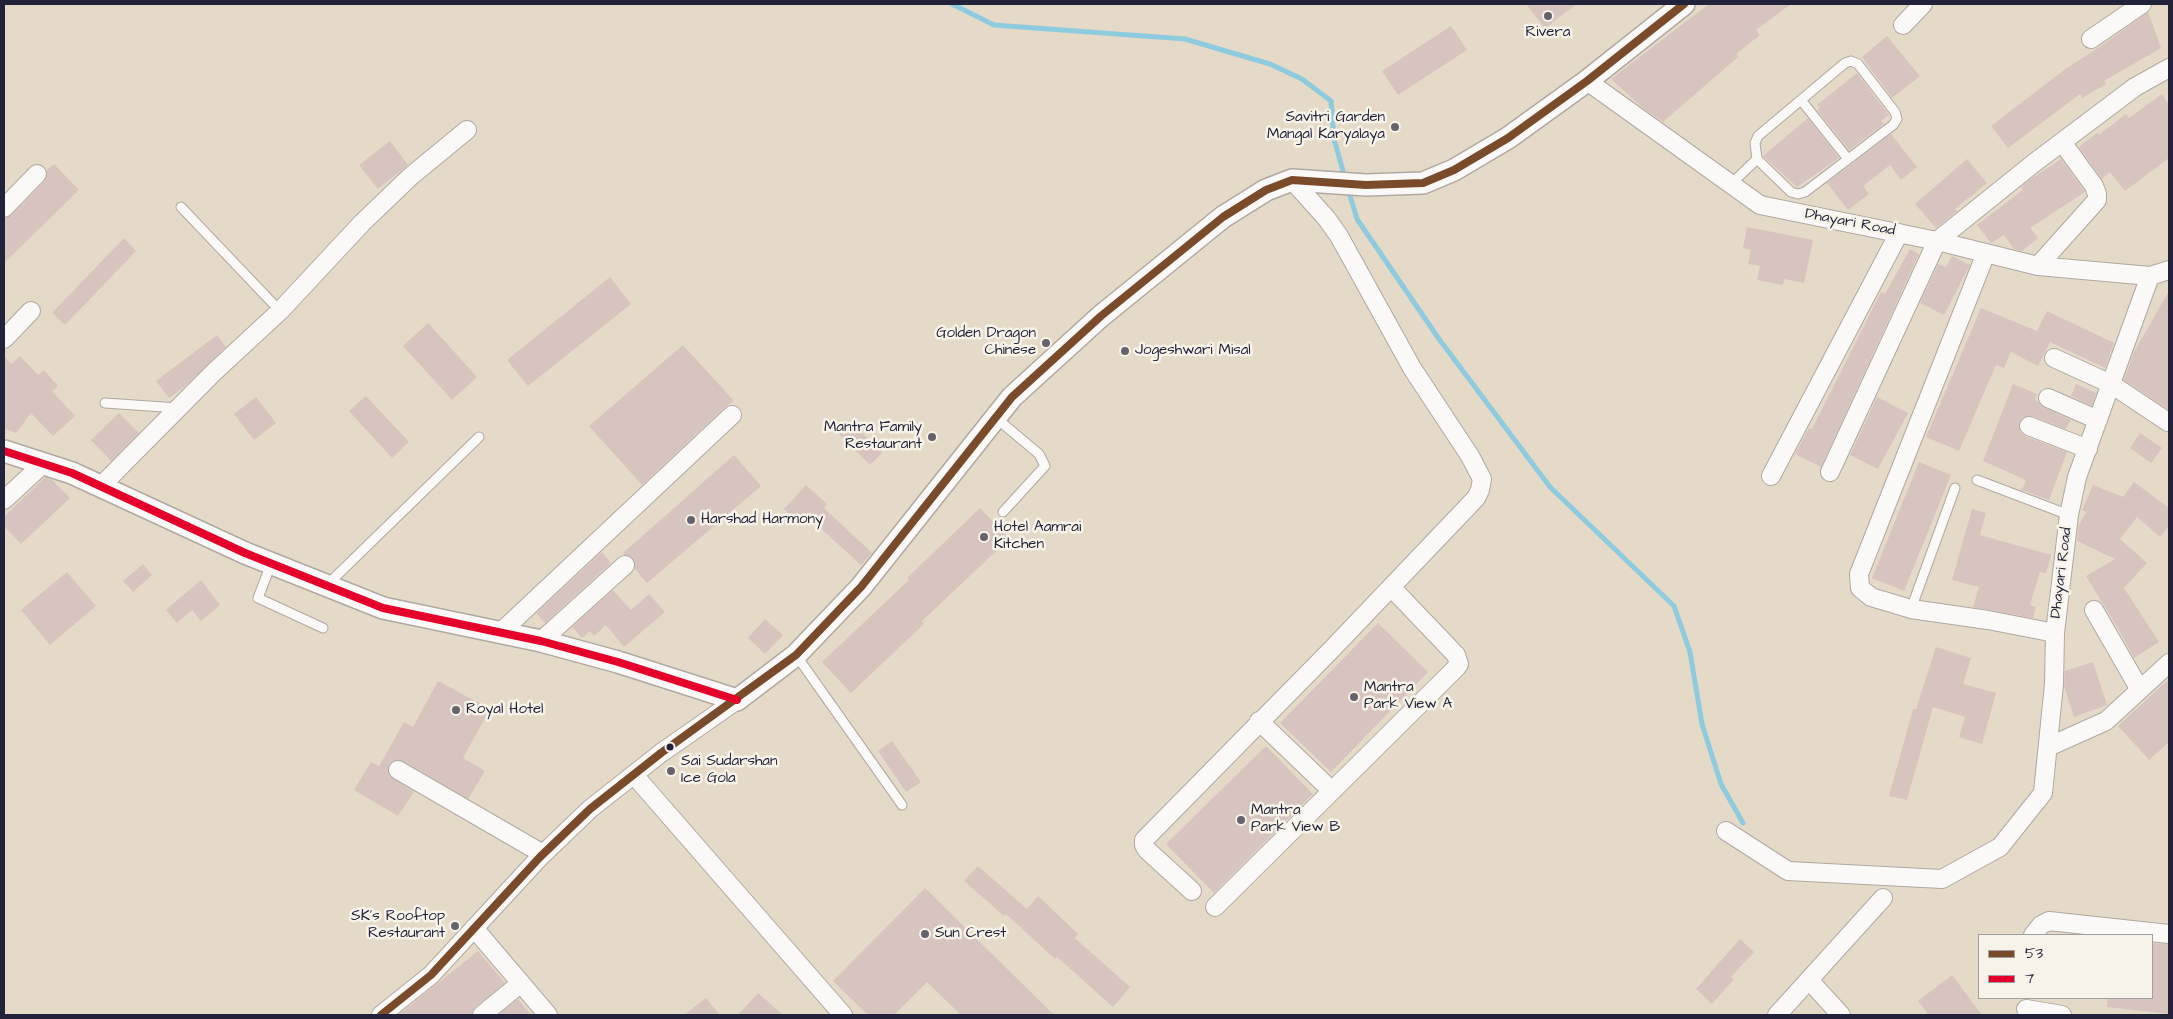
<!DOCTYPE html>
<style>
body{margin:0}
#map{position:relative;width:2173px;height:1019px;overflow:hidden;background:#e5d9c8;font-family:"Architects Daughter",sans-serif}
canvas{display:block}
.frame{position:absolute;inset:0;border:5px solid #22223b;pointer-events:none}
.legend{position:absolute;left:1978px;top:934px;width:175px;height:65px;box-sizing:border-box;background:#f7f3e8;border:1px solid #a29fa3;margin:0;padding:6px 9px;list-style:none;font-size:15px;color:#22223b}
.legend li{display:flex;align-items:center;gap:10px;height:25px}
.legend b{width:25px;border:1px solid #a29fa3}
</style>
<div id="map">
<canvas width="2173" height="1019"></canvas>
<div class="frame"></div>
<ul class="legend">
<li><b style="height:6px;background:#7a4b2a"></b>53</li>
<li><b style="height:6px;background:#e4002b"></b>7</li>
</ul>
</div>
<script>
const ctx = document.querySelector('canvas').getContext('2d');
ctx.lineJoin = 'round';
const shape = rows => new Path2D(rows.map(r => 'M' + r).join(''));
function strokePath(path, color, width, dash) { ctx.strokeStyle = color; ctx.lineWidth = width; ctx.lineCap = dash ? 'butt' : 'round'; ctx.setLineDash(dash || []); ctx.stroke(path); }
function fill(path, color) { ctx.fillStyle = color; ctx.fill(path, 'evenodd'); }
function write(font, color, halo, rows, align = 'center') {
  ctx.font = font + ' "Architects Daughter",sans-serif'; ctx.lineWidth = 5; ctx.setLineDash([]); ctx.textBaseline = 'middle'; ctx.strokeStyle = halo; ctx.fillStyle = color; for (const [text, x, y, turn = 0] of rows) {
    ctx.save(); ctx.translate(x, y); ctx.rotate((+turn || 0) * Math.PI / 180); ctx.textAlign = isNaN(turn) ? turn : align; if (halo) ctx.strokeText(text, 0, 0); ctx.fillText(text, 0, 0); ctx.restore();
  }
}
strokePath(shape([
 [952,4,994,25,1185,39,1270,64,1302,79,1331,101,1334,139,1345,178],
 [1348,189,1357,219,1439,339,1550,487,1674,606,1690,652,1702,724,1721,784,1743,823]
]), '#8fcbde', 5);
fill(shape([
 [1526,4,1577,4,1545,28],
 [1709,4,1791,4,1756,30,1760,35,1736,54,1738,57,1663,122,1643,108,1611,79],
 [2148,12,2161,48,2104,81,2106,84,2082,98,2080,94,2008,148,1991,126,2064,70,2104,44],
 [1451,26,1467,50,1398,95,1382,71],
 [1887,36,1920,76,1892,98,1862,57],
 [1857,73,1889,115,1881,121,1884,124,1849,150,1817,110,1820,108,1817,105],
 [2162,94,2169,105,2169,158,2125,191,2110,172,2102,179,2079,147,2097,133,2099,135,2126,114,2129,118],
 [1808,118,1839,158,1797,187,1763,156],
 [1891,134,1917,167,1901,180,1890,165,1863,186,1869,194,1848,210,1827,183],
 [390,141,408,165,378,189,359,165],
 [1967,159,1987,183,1955,209,1957,211,1936,228,1915,204],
 [2061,159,2085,192,2030,228,2038,238,2022,251,2014,249,2004,235,1991,243,1977,225,2023,190,2021,187,2028,181],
 [54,164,79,190,4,263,4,218,12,215,45,181,47,176,47,170],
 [1747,227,1813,240,1804,283,1784,279,1783,285,1757,280,1760,266,1748,264,1751,250,1743,248],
 [124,238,136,251,65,325,52,313],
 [1910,249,1919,254,1821,467,1795,454,1809,428,1812,429,1881,292,1885,294],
 [1952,256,1970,265,1944,315,1920,303,1938,264,1946,267],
 [610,277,631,304,528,386,507,360],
 [2169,291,2169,410,2124,380,2134,352],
 [1981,308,2037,331,2047,311,2114,343,2105,368,2050,342,2038,366,2011,352,2004,368,1996,365,1959,451,1926,437],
 [428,323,477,377,452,400,403,346],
 [217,335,226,347,184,387,169,398,156,381],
 [683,345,734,401,725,407,642,485,589,426],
 [4,356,11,364,20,356,38,375,44,370,58,386,52,391,75,416,53,436,31,413,16,433,4,428],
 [2013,384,2037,394,2035,399,2043,407,2071,420,2065,429,2032,416,2023,417,2019,423,2020,432,2025,436,2067,452,2049,500,2022,490,2026,480,1983,461],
 [2076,384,2096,393,2092,406,2071,396],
 [366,396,409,442,392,458,349,411],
 [256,397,276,423,254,440,234,414],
 [1877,397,1908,413,1878,469,1850,455],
 [119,413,139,433,111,461,91,440],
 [849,420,882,453,870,465,837,432],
 [2140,433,2162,448,2151,463,2130,448],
 [734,455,761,486,647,583,635,569,633,558,622,554],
 [1919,462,1951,475,1904,591,1872,578],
 [45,477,52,480,70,498,21,544,4,526,4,517],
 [2134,482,2169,508,2169,526,2160,537,2137,517,2120,539,2147,563,2124,588,2159,642,2134,658,2119,630,2086,576,2115,559,2077,541,2078,527,2086,512,2082,510,2093,485,2123,497],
 [806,485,827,504,824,508,872,553,861,565,806,515,798,523,784,509],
 [980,508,1009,539,922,621,924,624,851,693,822,662,909,580,907,578],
 [1972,509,1986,513,1980,535,2051,555,2046,573,2040,572,2030,605,2036,607,2033,618,1973,607,1979,587,1952,580],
 [602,552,611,563,545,623,536,613],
 [143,564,152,575,133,592,123,581],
 [67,572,96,606,50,645,21,610],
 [201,580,220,605,201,621,192,610,177,623,166,610],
 [613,590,631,610,649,594,665,612,624,647,606,625,594,636,590,631,582,638,572,627],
 [765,619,783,635,765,654,748,638],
 [1378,623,1428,672,1331,772,1280,723],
 [1936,647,1971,658,1963,684,1996,693,1982,744,1959,737,1965,717,1933,707,1907,800,1889,796,1913,709,1916,709],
 [2093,662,2107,705,2074,717,2064,686,2065,671],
 [2169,679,2169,742,2149,760,2118,726],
 [438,681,490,709,463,758,485,771,468,799,403,761,393,761,389,765,389,776,414,792,398,816,354,790,371,762,379,766,404,722,413,727],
 [892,741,921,782,906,792,878,751],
 [1266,746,1313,794,1214,893,1166,844],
 [978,866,1027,909,1038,896,1078,934,1075,938,1130,987,1113,1007,1057,957,1055,959,1006,914,1004,916,964,881],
 [925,888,1054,1015,961,1015,927,982,894,1015,868,1015,833,981],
 [1740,939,1754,952,1731,977,1734,979,1712,1004,1696,989],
 [2152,943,2169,944,2169,1014,2107,1007,2107,998,2152,998],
 [478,951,505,983,475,1007,472,1015,398,1015],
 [1952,975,1982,1015,1929,1015,1918,1001],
 [758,993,783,1015,738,1015],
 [706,998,720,1015,684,1015],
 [518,999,531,1015,498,1015]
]), '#d8c4bf');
const service = shape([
 [1801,100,1848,159],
 [1731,184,1757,159,1755,143,1758,136,1845,63,1851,61,1858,64,1895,112,1897,119,1893,125,1805,192,1798,194,1791,192,1757,159],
 [181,207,280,311],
 [105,403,178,408],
 [996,418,1039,454,1045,466,1003,512],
 [1977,480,2069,515],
 [271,564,258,598,323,628],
 [327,585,479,437],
 [1911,609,1955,488],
 [796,655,902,805]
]);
const minor = shape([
 [1903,25,1923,4],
 [2091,39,2142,4],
 [1587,81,1760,205,1937,241,2038,266,2150,276,2169,270],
 [4,208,37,174],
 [1986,253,1859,574,1860,588,1871,597,1911,609,1988,620,2055,633],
 [2038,266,2097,200,2097,194,2094,186,2062,142],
 [4,339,31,311],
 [2054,358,2111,384,2168,422],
 [2048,398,2098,420],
 [2029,426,2088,449],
 [1830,472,1937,241,2034,163,2135,87,2169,68],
 [1771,476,1899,233],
 [101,486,213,373,280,311,362,223,411,176,467,130],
 [4,500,43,464],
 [2094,610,2140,690],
 [502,631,732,415],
 [541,641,625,565],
 [1259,721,1332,791],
 [2048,747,2106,721,2169,663],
 [398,770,543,854],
 [634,775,843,1015],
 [1726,831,1788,871,1942,879,2000,847,2043,793,2054,684,2055,633,2069,515,2077,477,2150,276],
 [1192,891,1147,850,1144,845,1144,840,1332,649,1476,498,1480,490,1482,479,1470,456,1412,368,1339,236,1327,219,1292,180],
 [1215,907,1457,667,1459,664,1456,655,1391,587],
 [474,928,548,1015],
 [2033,935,2041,925,2049,921,2169,934],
 [1809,980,1841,1015],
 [2026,1009,2062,1015],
 [381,1015,431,975,540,857,590,809,661,753,737,700],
 [482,1015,521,983],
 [1777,1015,1883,898]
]);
const tertiary = shape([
 [4,451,72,473,245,553,383,608,541,641,618,662,737,700,796,655,861,587,1012,397,1101,316,1223,217,1266,190,1292,180,1366,185,1423,183,1454,170,1508,138,1587,81,1684,4]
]);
strokePath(service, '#b0a9a1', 11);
strokePath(minor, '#b0a9a1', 20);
strokePath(tertiary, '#b0a9a1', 24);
strokePath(service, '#fbf9f7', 9);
strokePath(minor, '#fbf9f7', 18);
strokePath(tertiary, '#fbf9f7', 21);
strokePath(shape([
 [381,1015,431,975,540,857,590,809,661,753,796,655,861,587,1012,397,1101,316,1223,217,1266,190,1292,180,1366,185,1423,183,1454,170,1508,138,1587,81,1684,4]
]), '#7a4b2a', 8);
strokePath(shape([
 [4,451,72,473,245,553,383,608,541,641,618,662,737,700]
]), '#e4002b', 8);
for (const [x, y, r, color] of [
 [1548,16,5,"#66626c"],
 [1395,127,5,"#66626c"],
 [1046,343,5,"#66626c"],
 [1125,351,5,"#66626c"],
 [932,437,5,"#66626c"],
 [691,520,5,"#66626c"],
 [984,537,5,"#66626c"],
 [1354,697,5,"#66626c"],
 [456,710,5,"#66626c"],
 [670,747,4.5,"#22223b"],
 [671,771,5,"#66626c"],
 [1241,820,5,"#66626c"],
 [455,926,5,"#66626c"],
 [925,934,5,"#66626c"]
]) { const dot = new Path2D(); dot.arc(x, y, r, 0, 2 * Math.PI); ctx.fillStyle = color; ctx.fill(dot); strokePath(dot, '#f7f3e8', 2); }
write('15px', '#22223b', '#f7f3e8', [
 ["Rivera",1548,33,"center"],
 ["Savitri Garden",1385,118,"right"],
 ["Mangal Karyalaya",1385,135,"right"],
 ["Golden Dragon",1036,334,"right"],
 ["Chinese",1036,351,"right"],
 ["Jogeshwari Misal",1135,351],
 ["Mantra Family",922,428,"right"],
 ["Restaurant",922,445,"right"],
 ["Harshad Harmony",701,520],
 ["Hotel Aamrai",994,528],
 ["Kitchen",994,545],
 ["Mantra",1364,688],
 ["Park View A",1364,705],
 ["Royal Hotel",466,710],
 ["Sai Sudarshan",681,762],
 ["Ice Gola",681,779],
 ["Mantra",1251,811],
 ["Park View B",1251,828],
 ["SK's Rooftop",445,917,"right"],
 ["Restaurant",445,934,"right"],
 ["Sun Crest",935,934]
], 'left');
write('15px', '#22223b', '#f7f3e8', [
 ["Dhayari Road",1850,223,11],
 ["Dhayari Road",2062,573,-83]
]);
</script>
